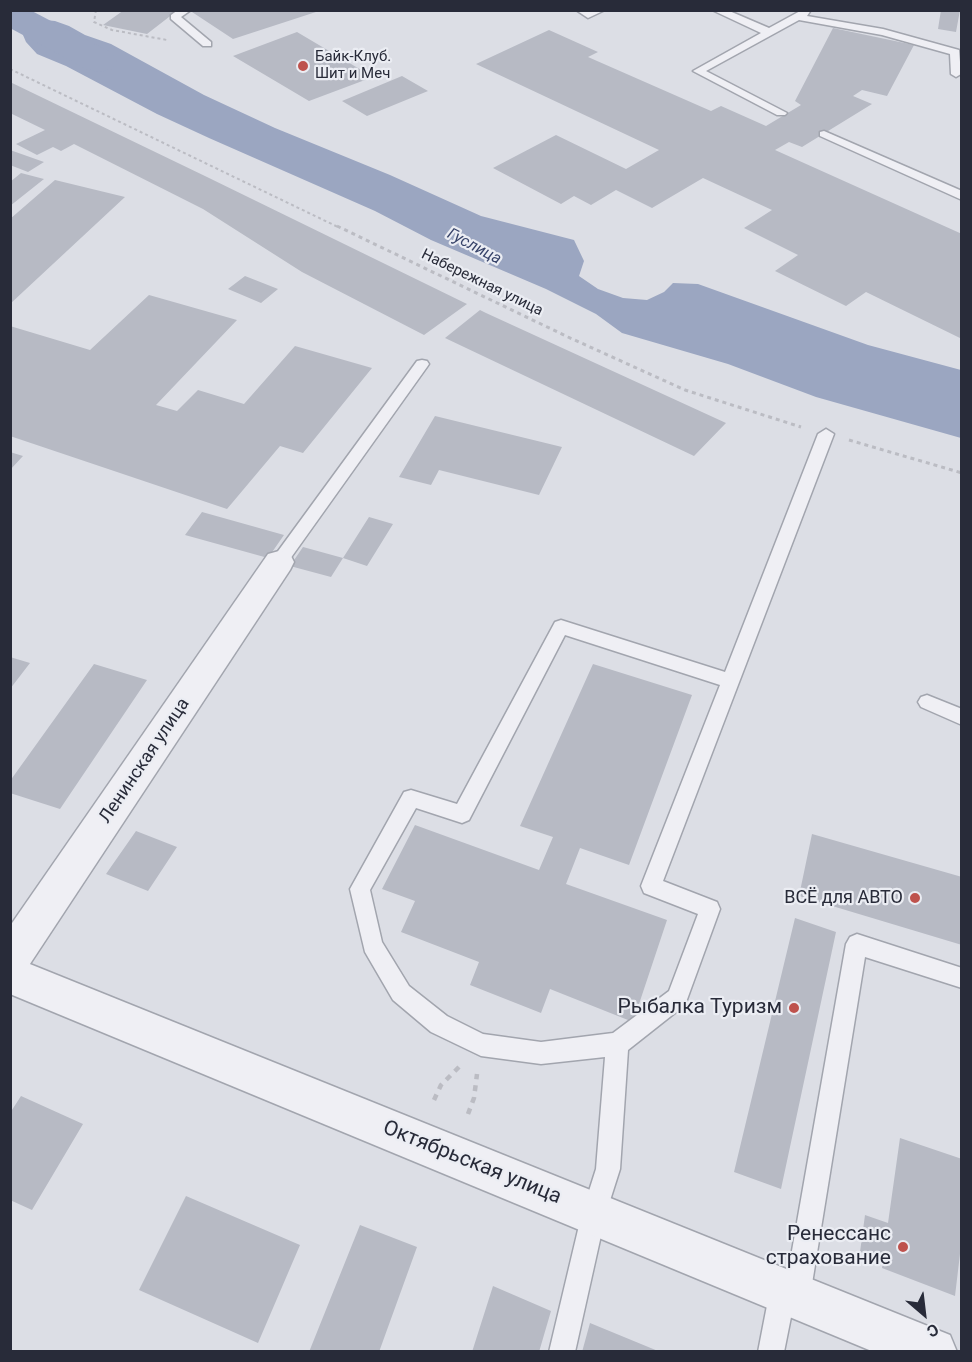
<!DOCTYPE html>
<meta charset="utf-8">
<style>
body{margin:0}
#map{position:relative;width:972px;height:1362px;overflow:hidden;background:#dcdee5;font-family:Roboto,sans-serif}
canvas{display:block}
.frame{position:absolute;inset:0;border:12px solid #282b39;pointer-events:none}
.north{position:absolute;left:894px;top:1284px;width:60px;height:60px;-webkit-text-stroke:4px #ebedf3;paint-order:stroke;rotate:152deg;font-size:16px;font-weight:700;line-height:24px;text-align:center;color:#282b39}
.north::after{content:'';display:block;margin:auto;width:21px;height:27px;background:#282b39;clip-path:polygon(50% 0,100% 100%,50% 72%,0 100%)}
</style>
<div id="map">
<canvas width="972" height="1362"></canvas>
<div class="frame"></div>
<div class="north">С</div>
</div>
<script>
const ctx = document.querySelector('canvas').getContext('2d');
ctx.lineJoin = 'round';
function fill(path, color) { ctx.fillStyle = color; ctx.fill(path, 'evenodd'); }
const shape = rows => new Path2D(rows.map(r => 'M' + r).join(''));
function strokePath(path, color, width, dash) { ctx.strokeStyle = color; ctx.lineWidth = width; ctx.lineCap = dash ? 'butt' : 'round'; ctx.setLineDash(dash || []); ctx.stroke(path); }
function write(font, color, halo, rows, align = 'center') {
  ctx.font = font + ' Roboto,sans-serif'; ctx.lineWidth = 4.5; ctx.setLineDash([]); ctx.textBaseline = 'middle'; ctx.strokeStyle = halo; ctx.fillStyle = color; for (const [text, x, y, turn = 0] of rows) {
    ctx.save(); ctx.translate(x, y); ctx.rotate((+turn || 0) * Math.PI / 180); ctx.textAlign = isNaN(turn) ? turn : align; if (halo) ctx.strokeText(text, 0, 0); ctx.fillText(text, 0, 0); ctx.restore();
  }
}
fill(shape([
 [25,18,55,21,69,26,85,35,111,44,204,95,275,128,390,175,481,216,574,240,584,261,579,276,598,289,623,298,647,300,664,292,673,283,698,284,868,345,961,370,961,438,816,397,728,364,622,333,596,314,546,289,431,240,375,211,209,138,157,114,66,66,37,54,26,42,20,28]
]), '#9ba6c1');
fill(shape([
 [10,10,30,10,112,53,117,61,112,69,99,72,86,69,10,28,10,10]
]), '#9ba6c1');
fill(shape([
 [124,10,178,10,147,34,103,25],
 [197,10,319,10,319,11,233,39,192,12],
 [941,10,960,10,956,32,938,29],
 [833,28,914,45,887,96,862,90,853,96,872,104,802,147,789,142,775,150,962,234,962,339,866,292,846,306,775,271,798,255,744,228,772,210,703,178,652,208,616,190,591,205,574,196,561,204,493,168,556,135,626,169,659,150,476,64,549,30,598,52,588,57,711,111,721,106,766,126,801,105,795,101],
 [297,32,373,77,309,101,233,56],
 [402,76,428,91,367,116,342,101],
 [10,82,207,177,467,304,424,335,302,272,203,209,74,144,61,151,53,147,37,155,16,144,45,130,10,113],
 [10,150,44,162,28,172,10,165],
 [21,173,44,179,10,206,10,182],
 [55,180,125,197,10,304,10,219],
 [245,276,278,289,261,303,228,289],
 [149,295,237,320,156,405,177,411,198,390,244,404,295,346,372,368,303,453,280,446,227,509,10,436,10,326,90,350],
 [480,310,486,313,726,423,694,456,445,338],
 [435,416,562,447,539,495,439,470,431,485,399,477],
 [10,452,23,456,10,470],
 [202,512,284,535,268,558,185,535],
 [369,517,393,524,367,566,343,558,331,577,290,566,303,547,343,558],
 [10,657,30,663,10,689],
 [94,664,147,680,60,809,10,793,10,781],
 [593,664,692,695,629,865,580,848,566,884,667,920,633,1022,550,989,541,1013,470,985,479,962,401,932,415,901,382,889,415,825,539,870,553,837,520,826],
 [136,831,177,847,148,891,106,874],
 [812,834,962,877,962,945,799,896],
 [795,918,836,932,781,1189,734,1172],
 [21,1096,83,1124,32,1210,10,1200,10,1113],
 [900,1138,962,1159,962,1237,955,1296,882,1268,883,1261,860,1252,865,1215,888,1223],
 [186,1196,300,1245,258,1343,139,1290],
 [360,1225,417,1247,379,1352,309,1352],
 [493,1286,551,1311,539,1352,472,1352],
 [590,1323,658,1351,658,1352,582,1352]
]), '#b7bac4');
const service = shape([
 [178,10,191,10,181,17,211,42,211,46,203,46,171,19,171,15,178,10],
 [576,10,589,11,605,10,588,18,576,10],
 [712,10,727,10,769,28,802,10,811,10,807,16,883,29,959,50,961,74,956,77,951,74,950,54,882,35,799,20,706,71,787,113,785,115,777,115,693,71,761,33,712,10],
 [824,131,962,191,962,200,820,136,820,132,824,131],
 [422,360,427,361,429,364,427,367,285,566,273,566,271,562,273,558,417,361,422,360],
 [826,429,834,434,663,881,717,902,720,909,685,1005,628,1050,620,1169,606,1213,575,1352,549,1352,582,1213,596,1169,605,1057,541,1064,481,1056,431,1032,393,1000,365,952,350,889,404,792,411,790,457,804,555,622,561,620,725,672,818,434,826,429],
 [565,635,720,685,641,886,644,893,698,914,669,991,613,1033,541,1042,483,1034,447,1016,409,986,382,942,370,890,416,808,462,823,469,820,565,635],
 [927,695,962,709,962,725,921,707,918,702,921,697,927,695],
 [857,934,962,968,962,988,865,957,810,1296,806,1305,797,1309,793,1307,784,1352,758,1352,770,1290,774,1281,783,1277,787,1279,846,944,850,937,857,934]
]);
const minor = shape([
 [279,551,290,554,294,562,290,570,24,973,10,978,10,926,268,554,279,551]
]);
const tertiary = shape([
 [10,956,950,1335,957,1352,874,1352,10,994,10,956]
]);
strokePath(service, '#a2a5ae', 3);
strokePath(minor, '#a2a5ae', 3);
strokePath(tertiary, '#a2a5ae', 3);
strokePath(shape([
 [96,10,94,22,112,30,167,40],
 [10,69,340,228]
]), '#bbbcc3', 2, [3, 3]);
strokePath(shape([
 [337,226,568,337,685,390,801,427],
 [849,440,962,473]
]), '#bbbcc3', 3, [4, 4]);
strokePath(shape([
 [434,1100,441,1085,460,1066],
 [468,1114,474,1098,477,1074]
]), '#bbbcc3', 4.5, [6, 6]);
fill(service, '#efeff4');
fill(minor, '#efeff4');
fill(tertiary, '#efeff4');
for (const [x, y, r, color] of [
 [303,66,6,"#be524d"],
 [915,898,6,"#be524d"],
 [794,1008,6,"#be524d"],
 [903,1247,6,"#be524d"]
]) { const dot = new Path2D(); dot.arc(x, y, r, 0, 2 * Math.PI); ctx.fillStyle = color; ctx.fill(dot); strokePath(dot, '#ebedf3', 2); }
write('15px', '#282b39', '#ebedf3', [
 ["Байк-Клуб.",315,57],
 ["Шит и Меч",315,74]
], 'left');
write('15px', '#282b39', '#ebedf3', [
 ["Набережная улица",482,283,26]
]);
write('italic 16px', '#374369', '#ebedf3', [
 ["Гуслица",474,247,28]
]);
write('18px', '#282b39', '#ebedf3', [
 ["Ленинская улица",145,761,-56]
]);
write('18px', '#282b39', '#ebedf3', [
 ["ВСЁ для АВТО",903,898]
], 'right');
write('21px', '#282b39', '#ebedf3', [
 ["Рыбалка Туризм",782,1008],
 ["Ренессанс",891,1235],
 ["страхование",891,1259]
], 'right');
write('21px', '#282b39', '#ebedf3', [
 ["Октябрьская улица",472,1163,22]
]);
</script>
